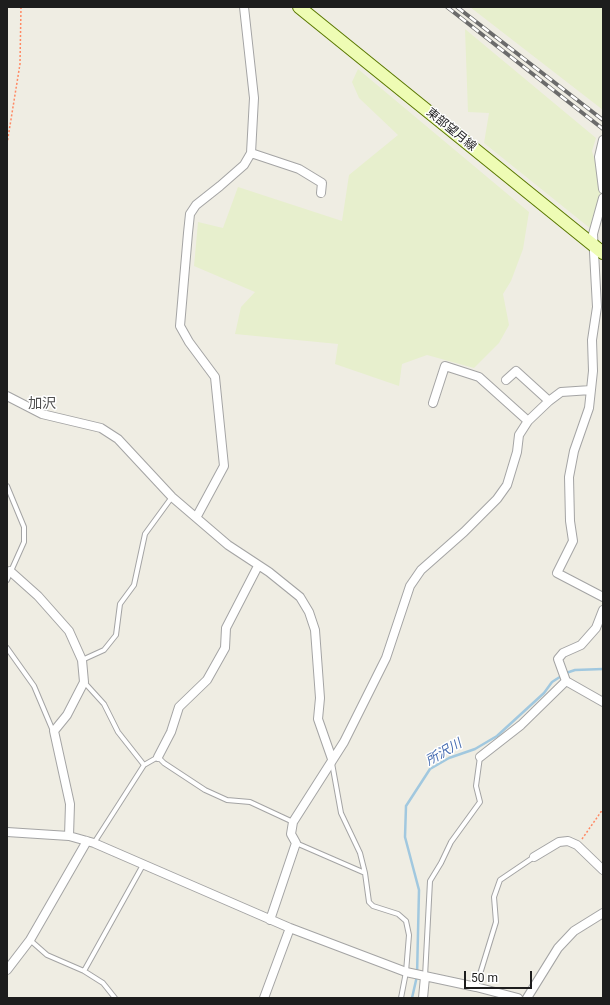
<!DOCTYPE html>
<meta charset="utf-8">
<style>
body{margin:0}
#map{position:relative;width:610px;height:1005px;overflow:hidden;background:#efede3;font-family:Roboto,sans-serif}
canvas{display:block}
.frame{position:absolute;inset:0;border:8px solid #1d1d1d;pointer-events:none}
.scale{position:absolute;left:464px;top:971px;width:68px;height:18px;box-sizing:border-box;border:2px solid #1d1d1d;border-top:0;padding-left:5px;font-size:12px;line-height:14px;white-space:nowrap;color:#1d1d1d;-webkit-text-stroke:3px #fff;paint-order:stroke}
</style>
<div id="map">
<canvas width="610" height="1005"></canvas>
<div class="frame"></div>
<div class="scale">50 m</div>
</div>
<script>
const ctx = document.querySelector('canvas').getContext('2d');
ctx.lineJoin = 'round';
function fill(path, color) { ctx.fillStyle = color; ctx.fill(path, 'evenodd'); }
const shape = rows => new Path2D(rows.map(r => 'M' + r).join(''));
function strokePath(path, color, width, dash) { ctx.strokeStyle = color; ctx.lineWidth = width; ctx.lineCap = dash ? 'butt' : 'round'; ctx.setLineDash(dash || []); ctx.stroke(path); }
function write(font, color, halo, rows, align = 'center') {
  ctx.font = font + ' Roboto,"Noto Sans JP",sans-serif'; ctx.lineWidth = 3; ctx.setLineDash([]); ctx.textBaseline = 'middle'; ctx.strokeStyle = halo; ctx.fillStyle = color; for (const [text, x, y, turn = 0] of rows) {
    ctx.save(); ctx.translate(x, y); ctx.rotate((+turn || 0) * Math.PI / 180); ctx.textAlign = isNaN(turn) ? turn : align; if (halo) ctx.strokeText(text, 0, 0); ctx.fillText(text, 0, 0); ctx.restore();
  }
}
fill(shape([
 [470,7,603,7,603,110],
 [465,29,596,138,592,151,600,179,601,201,591,229,484,143,489,113,468,112],
 [358,69,529,212,523,249,511,281,503,294,509,325,499,343,474,368,427,355,402,364,399,386,335,364,338,344,235,334,241,307,255,292,194,266,198,222,223,228,238,187,342,221,349,175,398,135,359,98,352,82]
]), '#e7efcd');
strokePath(shape([
 [412,998,417,976,419,890,405,837,406,806,430,769,449,758,475,749,497,736,544,693,552,682,566,673,575,670,603,669]
]), '#a1c8df', 2.5);
const service = shape([
 [7,486,24,527,24,542,7,580],
 [7,648,34,686,53,731],
 [82,660,104,650,116,635,120,604,134,585,145,534,172,497],
 [84,682,104,704,118,732,144,765],
 [332,763,341,813,360,853,365,873],
 [94,843,144,765,158,757,164,763,205,790,227,800,250,802,293,822],
 [296,843,365,873,369,902,373,906,398,914,406,921,409,935,406,972,401,998],
 [30,940,47,955,84,971,103,983,115,998],
 [84,971,143,865],
 [425,977,430,881,441,863,451,842,480,802,476,786,480,757],
 [476,987,496,922,494,897,500,880,534,857]
]);
const minor = shape([
 [603,140,599,157,603,189],
 [251,153,299,169,322,183,321,193],
 [603,198,593,234,597,307,592,340,593,371,589,408,574,451,569,477,570,521,573,541,557,573,603,597],
 [506,380,516,371,549,401],
 [7,396,42,414,101,428,118,439,172,497,228,545,269,572,300,597,309,612,315,630,320,698,318,719,332,759],
 [433,403,445,366,479,377,528,421],
 [197,516,224,466,215,377,189,342,180,326,188,233,190,214,196,205,220,186,244,165,251,153,254,98,244,7],
 [10,571,38,596,69,631,82,660,84,682,67,715,54,731,70,804,69,836],
 [603,610,596,628,581,645,563,653,558,659,566,681,603,702],
 [158,757,171,732,179,707,207,680,225,648,226,628,258,566],
 [480,757,521,725,566,681],
 [7,832,69,836,94,843,290,928,406,972,476,987,518,998],
 [534,857,559,842,568,841,577,845,603,870],
 [270,920,296,843,291,834,293,822,344,742,386,658,410,586,421,570,464,532,497,499,507,485,517,452,519,435,528,421,549,401,561,392,591,390],
 [7,970,30,940,87,841],
 [264,998,290,928],
 [423,998,425,977],
 [527,998,558,948,574,931,603,913]
]);
const secondary = shape([
 [299,7,603,253]
]);
strokePath(service, '#a4a4a4', 6);
strokePath(minor, '#a4a4a4', 10);
strokePath(secondary, '#5a7800', 14);
strokePath(shape([
 [7,144,20,64,21,7],
 [582,839,603,809]
]), '#ff8964', 1.5, [2, 2]);
strokePath(service, '#fff', 4);
strokePath(minor, '#fff', 8);
strokePath(secondary, '#eefcb4', 12);
const rail = shape([
 [447,7,603,129],
 [457,7,603,120]
]);
strokePath(rail, '#6b6b6b', 4);
strokePath(rail, '#fff', 2.5, [8]);
write('12px', '#1d1d1d', '#fff', [
 ["東部望月線",451,130,39]
]);
write('italic 13px', '#466cb1', '#fff', [
 ["所沢川",444,753,-30]
]);
write('14px', '#505050', '#fff', [
 ["加沢",42,404]
]);
</script>
